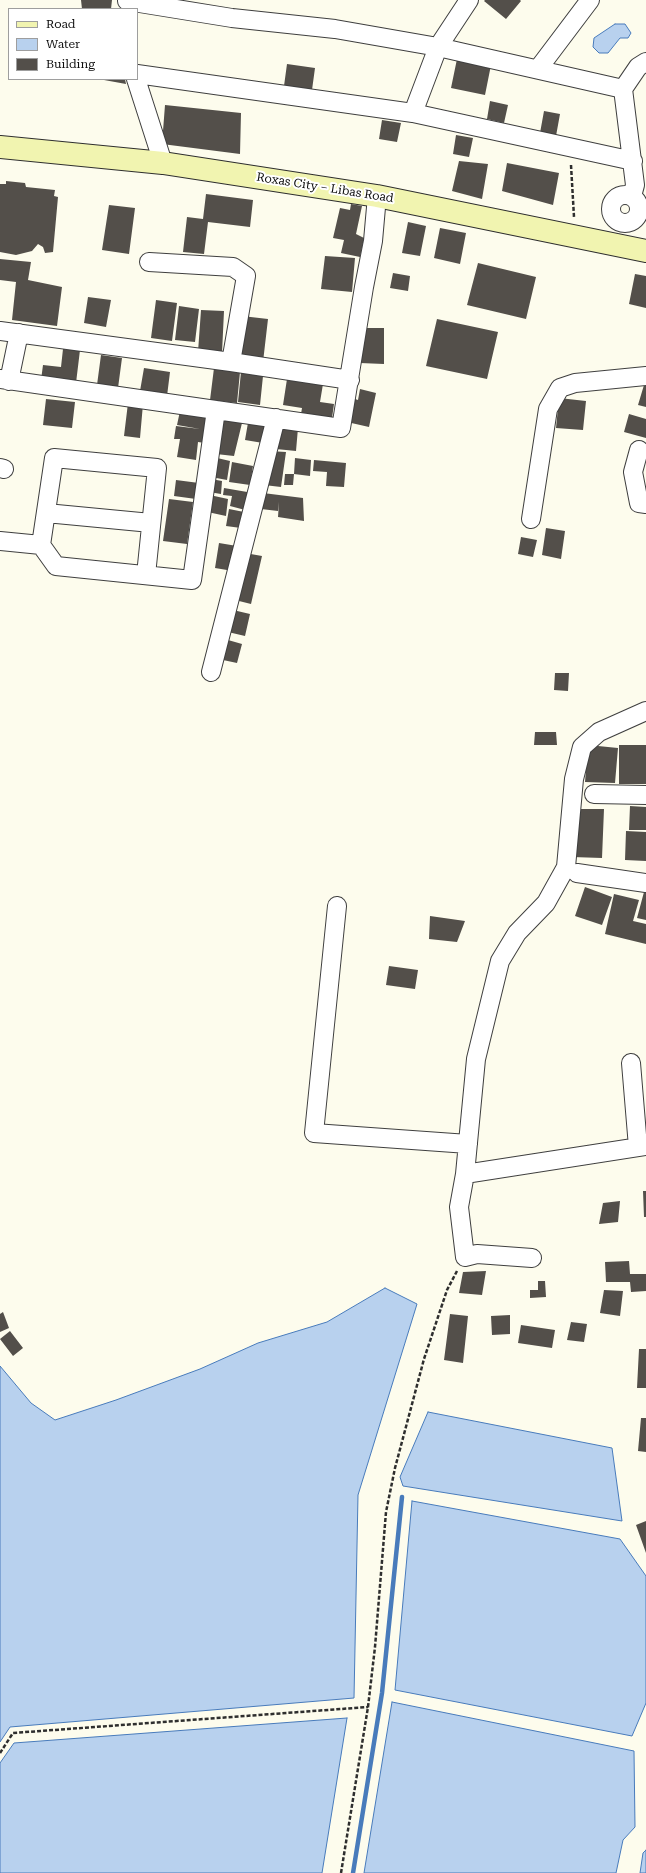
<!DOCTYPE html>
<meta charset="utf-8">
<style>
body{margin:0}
#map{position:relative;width:646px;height:1873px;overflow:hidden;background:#fdfced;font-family:"Roboto Serif",serif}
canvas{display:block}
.legend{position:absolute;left:8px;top:8px;width:130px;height:72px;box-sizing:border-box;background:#fff;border:1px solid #9e9e9e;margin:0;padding:5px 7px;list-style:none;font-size:12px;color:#0c0c0c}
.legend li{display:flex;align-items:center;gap:8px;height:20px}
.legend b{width:20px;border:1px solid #9e9e9e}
</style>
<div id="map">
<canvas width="646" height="1873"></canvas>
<ul class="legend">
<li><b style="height:5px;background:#f1f4b0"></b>Road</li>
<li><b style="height:11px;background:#b8d1ee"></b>Water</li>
<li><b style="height:11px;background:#534f4a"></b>Building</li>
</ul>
</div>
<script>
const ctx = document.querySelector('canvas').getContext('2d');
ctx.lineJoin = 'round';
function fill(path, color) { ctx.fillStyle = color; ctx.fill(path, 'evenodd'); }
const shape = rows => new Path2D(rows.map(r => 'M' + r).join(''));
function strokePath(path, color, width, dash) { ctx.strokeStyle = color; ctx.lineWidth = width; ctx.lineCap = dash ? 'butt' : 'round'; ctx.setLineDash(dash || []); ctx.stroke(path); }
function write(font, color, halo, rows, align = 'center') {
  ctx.font = font + ' "Roboto Serif",serif'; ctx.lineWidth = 4; ctx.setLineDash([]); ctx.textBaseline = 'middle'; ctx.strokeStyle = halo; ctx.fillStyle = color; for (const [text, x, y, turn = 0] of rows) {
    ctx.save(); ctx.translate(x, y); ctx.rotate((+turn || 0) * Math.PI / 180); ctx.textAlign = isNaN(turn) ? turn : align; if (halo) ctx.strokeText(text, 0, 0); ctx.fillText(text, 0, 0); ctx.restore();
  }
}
const water = shape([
 [615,24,625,24,631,33,628,38,620,38,608,53,599,53,593,47,594,38,615,24],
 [385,1288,417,1304,358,1495,354,1698,10,1727,0,1742,0,1366,31,1403,55,1420,116,1400,200,1369,258,1343,327,1322,385,1288],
 [428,1412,612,1448,622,1521,403,1486,400,1477,428,1412],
 [412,1501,620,1539,646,1576,646,1703,632,1736,395,1690,412,1501],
 [392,1702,634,1751,635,1827,623,1840,616,1873,364,1873,392,1702],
 [347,1718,322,1873,0,1873,0,1763,14,1743,347,1718],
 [646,1850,646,1873,640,1873,643,1853,646,1850]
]);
fill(water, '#b8d1ee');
strokePath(water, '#487bbb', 1);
strokePath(shape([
 [353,1873,382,1693,402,1497]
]), '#487bbb', 4.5);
fill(shape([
 [81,0,112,0,111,9,82,9],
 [485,0,520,0,521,1,506,19,484,1],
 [457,59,491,65,485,95,451,88],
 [287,64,315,68,312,90,284,86],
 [104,79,125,79,126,84,104,80],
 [490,101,508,105,504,123,487,119],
 [165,105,241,113,240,154,162,144],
 [544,111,560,114,556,136,540,133],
 [382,120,401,123,397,142,379,139],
 [456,135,473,138,469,157,453,154],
 [459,161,488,164,482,199,452,191],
 [507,163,559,173,553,205,502,191],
 [6,181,25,183,26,187,55,190,54,196,58,197,53,252,45,253,43,247,38,244,32,251,16,255,0,252,0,184,6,184],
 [206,194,253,200,250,227,208,222,204,254,183,252,187,217,203,219],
 [351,204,362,206,356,234,364,238,360,257,341,253,344,240,333,238,340,208,350,210],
 [109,205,135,208,129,254,102,250],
 [408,222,426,226,420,256,402,253],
 [440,228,466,233,460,264,434,258],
 [325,256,355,258,352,292,321,289],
 [0,259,31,262,28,280,62,287,57,326,12,320,16,282,0,280],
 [478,263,536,277,526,319,467,305],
 [393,273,410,276,408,291,390,288],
 [635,274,646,276,646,308,629,304],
 [88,297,111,300,106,327,84,323],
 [156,300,177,303,172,341,151,338],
 [179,306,199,309,195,342,175,340],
 [201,310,224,311,222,353,198,352],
 [242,316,268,319,263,362,238,359],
 [437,319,498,332,487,379,426,366],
 [360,328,384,328,384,364,360,363],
 [63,349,80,350,76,383,41,380,43,365,61,367],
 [101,355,122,358,118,388,97,385],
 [144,368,170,372,167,396,140,391],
 [214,368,240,372,237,403,210,400],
 [241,372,263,376,260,405,238,402],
 [287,379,323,384,320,402,334,404,332,418,301,414,302,408,283,405],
 [644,385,646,386,646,407,638,405],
 [360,389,376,393,369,427,347,422,352,398,358,400],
 [559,398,586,401,583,430,556,428],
 [46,399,75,402,72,428,43,425],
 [128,403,143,404,140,438,124,436],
 [180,411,207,416,205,443,198,442,196,460,177,457,180,439,174,439,176,426,200,429,177,425],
 [629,414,646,419,646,438,624,432],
 [249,417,267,421,263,443,245,440],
 [221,418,242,423,234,456,216,454],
 [279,426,298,428,296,451,276,449],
 [269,451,286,452,281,487,264,485],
 [213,457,230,461,227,480,211,477],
 [295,458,311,460,310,476,294,474,293,485,284,485,285,474,294,474],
 [314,460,346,463,344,487,326,486,327,472,313,471],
 [232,462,253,466,250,485,229,482],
 [211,479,222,481,221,494,209,492],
 [176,480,199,483,196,499,174,496],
 [224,488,253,493,249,511,230,506,232,496,223,495],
 [263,493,303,498,304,521,278,517,279,502,278,511,261,509],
 [205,494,228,499,226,516,203,511],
 [169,499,193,502,187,544,163,541],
 [229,509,244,512,241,528,226,526],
 [546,528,565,531,561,559,542,555],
 [521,537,537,540,533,557,518,554],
 [219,543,237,546,233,571,215,568],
 [245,553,262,556,251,604,235,600],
 [233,610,250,614,245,636,228,632],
 [228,640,242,644,237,663,223,660],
 [555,673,569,673,568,691,554,690],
 [535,732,556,732,557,745,534,745],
 [588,745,618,748,615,783,585,782],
 [619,745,646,745,646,784,619,784],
 [630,806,646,807,646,830,629,830],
 [578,809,604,809,602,858,572,857],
 [626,831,646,832,646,861,625,860],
 [585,887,612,897,602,925,575,916],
 [644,892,646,893,646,920,637,918],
 [614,894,639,900,633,921,646,924,646,944,605,934],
 [430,916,465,921,457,942,429,939],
 [389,966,418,970,415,989,386,985],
 [643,1191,646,1191,646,1217,644,1217],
 [620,1201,618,1222,599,1224,603,1203],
 [629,1261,630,1274,646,1274,646,1291,631,1292,630,1282,606,1282,605,1262],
 [486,1271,482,1295,459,1293,463,1272],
 [538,1281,545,1281,546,1297,530,1298,530,1290,538,1290],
 [604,1290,623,1291,620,1316,600,1313],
 [3,1312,9,1328,0,1332,0,1314],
 [450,1314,468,1316,463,1363,444,1360],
 [510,1315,510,1334,492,1335,491,1316],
 [571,1322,587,1324,584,1342,567,1340],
 [521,1325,555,1330,552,1348,518,1343],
 [10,1331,23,1348,13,1356,0,1339],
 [639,1349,646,1349,646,1388,637,1388],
 [641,1418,646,1418,646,1452,638,1451],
 [646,1521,646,1553,636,1525]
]), '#534f4a');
const minor = shape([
 [127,1,232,18,335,29,438,47,623,89],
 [538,69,590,0],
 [137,74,413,113,633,161],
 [136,79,163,163],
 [413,113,438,47,469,0],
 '611 209a14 14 0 1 1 28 0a14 14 0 1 1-28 0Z',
 [632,196,635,185,623,89,638,67,646,62],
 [149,262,233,267,246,276,231,362],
 [0,331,231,362,350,380],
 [0,379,341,428,364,287,373,241,377,196],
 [9,381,19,333],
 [639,450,633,472,639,503,646,504],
 [0,468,4,469],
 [46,513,151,523],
 [531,519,548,409,560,388,575,383,646,376],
 [0,541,41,545],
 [146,575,157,468,54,458,41,545,56,566,192,580,216,410],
 [211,672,276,418],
 [594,794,646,795],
 [577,873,646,883],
 [337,906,314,1133,468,1144],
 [631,1063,638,1147],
 [465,1174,646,1146],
 [532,1258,477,1254,465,1257,459,1207,465,1174,476,1059,500,961,517,933,546,903,566,867,574,779,582,747,599,732,646,711]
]);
const secondary = shape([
 [0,147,163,163,377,196,646,251]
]);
strokePath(minor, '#3f3f3f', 20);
strokePath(secondary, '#2e2e2e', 24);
strokePath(shape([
 [571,165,574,217],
 [0,1753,13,1733,368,1707],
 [341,1873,368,1707,375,1647,386,1512,395,1468,424,1359,447,1290,457,1271]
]), '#2e2e2e', 2.5, [4, 2]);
strokePath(minor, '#fff', 18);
strokePath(secondary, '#f1f4b0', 22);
write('12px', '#0c0c0c', '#fff', [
 ["Roxas City – Libas Road",325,188,9]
]);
</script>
